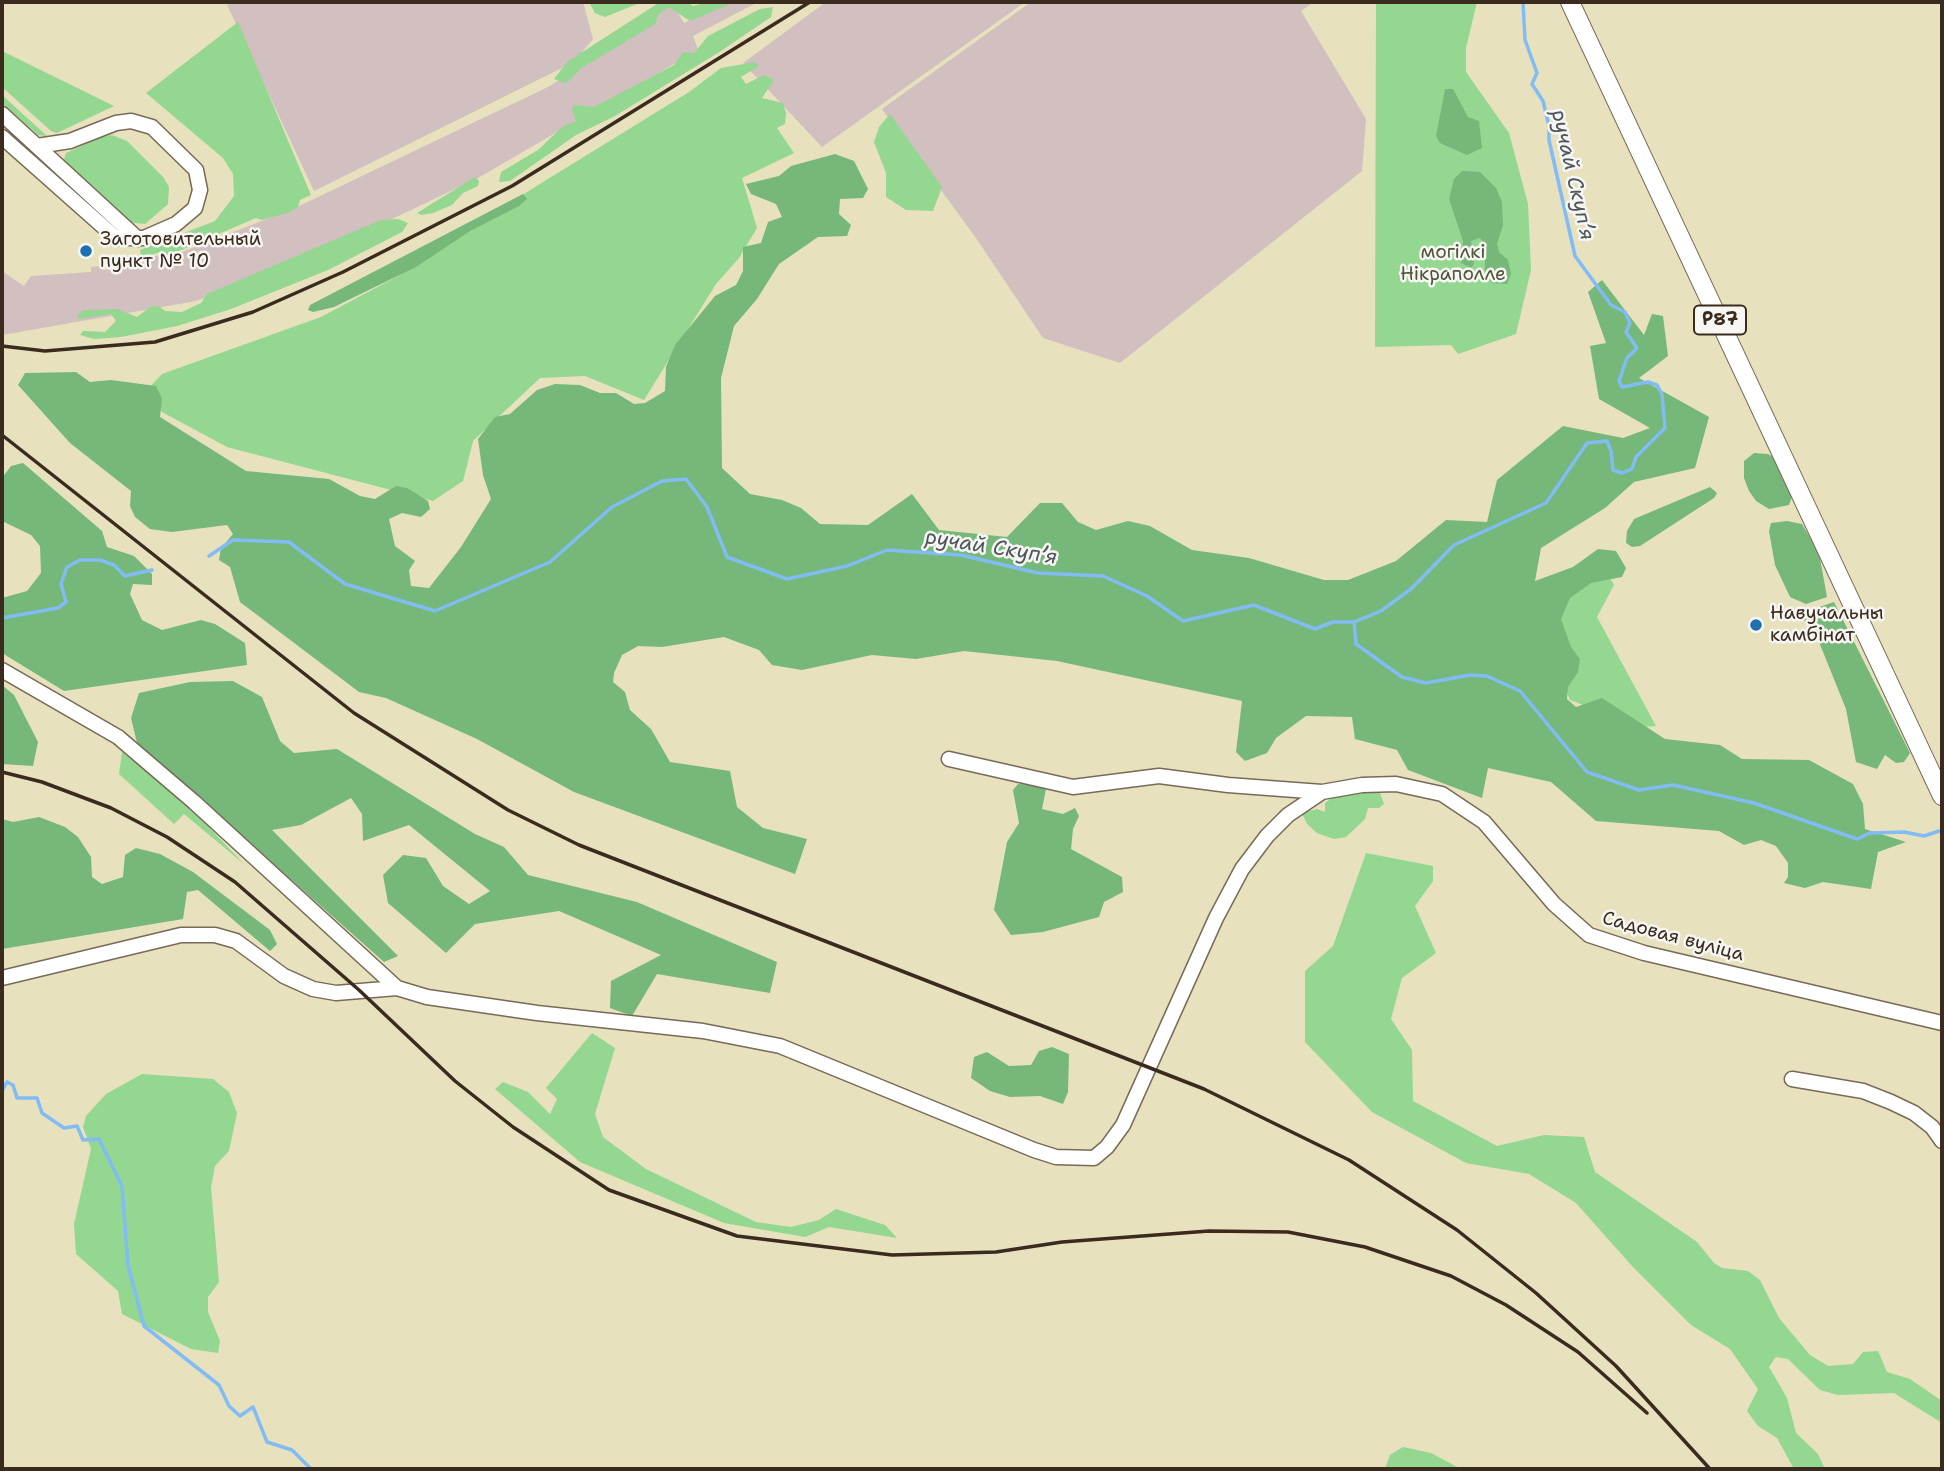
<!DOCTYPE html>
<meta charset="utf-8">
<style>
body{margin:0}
#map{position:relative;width:1944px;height:1471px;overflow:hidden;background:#e7e1be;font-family:"Shantell Sans",sans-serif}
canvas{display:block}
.frame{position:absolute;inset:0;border:4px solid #3b2a1e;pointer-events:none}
</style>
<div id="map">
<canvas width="1944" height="1471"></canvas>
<div class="frame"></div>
</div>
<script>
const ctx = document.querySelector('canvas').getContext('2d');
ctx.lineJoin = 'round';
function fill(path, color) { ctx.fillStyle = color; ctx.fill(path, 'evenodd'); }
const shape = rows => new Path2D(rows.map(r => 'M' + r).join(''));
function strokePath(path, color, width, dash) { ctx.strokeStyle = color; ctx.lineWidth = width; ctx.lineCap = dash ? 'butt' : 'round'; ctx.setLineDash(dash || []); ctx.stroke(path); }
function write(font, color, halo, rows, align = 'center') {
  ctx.font = font + ' "Shantell Sans",sans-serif'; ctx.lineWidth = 5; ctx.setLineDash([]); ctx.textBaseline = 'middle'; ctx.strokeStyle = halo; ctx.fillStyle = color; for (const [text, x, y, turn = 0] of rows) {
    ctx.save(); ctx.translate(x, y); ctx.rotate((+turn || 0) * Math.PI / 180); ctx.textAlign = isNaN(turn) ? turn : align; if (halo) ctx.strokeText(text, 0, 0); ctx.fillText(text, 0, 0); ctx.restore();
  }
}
fill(shape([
 [235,2,583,2,593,39,574,62,314,191,227,5],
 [729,2,758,2,693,36,698,50,478,178,300,263,196,301,2,335,2,271,24,286,31,276,91,272,91,267,103,266,104,270,143,265,143,259,161,255,164,259,295,208,548,87,658,19,657,11,672,3,684,23],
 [826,2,1025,2,822,147,743,63],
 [1031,2,1314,2,1301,11,1366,119,1362,171,1120,363,1043,338,976,238,882,109]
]), '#d2bfbf');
fill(shape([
 [589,2,642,2,605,17,595,13],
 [660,2,687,2,693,6,708,2,735,2,690,21,669,7,659,14,655,24,580,69,569,81,564,83,554,79,567,62],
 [1376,2,1477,2,1466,48,1466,72,1509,133,1528,204,1531,270,1516,334,1458,354,1451,345,1375,347],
 [773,7,771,17,721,51,615,116,576,135,510,181,499,182,501,172,538,150,562,127,576,121,572,110,574,105,594,107,674,65,683,52,694,53,708,36,760,9],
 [238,22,311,195,300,200,298,207,287,213,262,220,256,218,165,257,162,252,141,257,140,250,215,221,234,196,233,174,223,158,146,93],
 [2,51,114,106,57,133,51,131,2,87],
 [755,62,759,66,741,77,746,84,764,75,774,80,762,98,783,103,786,113,785,124,777,128,794,153,742,178,757,228,739,258,716,284,644,400,585,376,540,378,473,441,463,481,433,501,227,447,162,412,147,390,162,374,321,317,400,275,480,221,689,92,721,68],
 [2,95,47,136,38,135,2,103],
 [890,114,942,187,933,211,906,210,886,197,886,173,874,142,879,127],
 [112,135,127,141,163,177,169,187,168,204,145,224,127,222,63,163,66,153,101,137],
 [475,177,479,181,478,186,463,193,452,205,433,213,421,215,417,213],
 [398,219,408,223,402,232,328,270,231,309,177,326,121,337,94,339,80,335,83,331,105,332,116,321,111,314,80,319,77,315,84,310,117,309,137,317,150,307,159,306,165,311,182,312,201,303,207,294,381,220],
 [1601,563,1614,585,1597,617,1656,726,1641,727,1570,700,1539,624],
 [122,752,181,798,244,864,184,814,174,824,119,774],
 [1355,793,1380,793,1384,804,1379,808,1368,808,1365,819,1346,837,1334,839,1317,833,1307,824,1302,813,1317,809,1325,812,1325,803,1332,798],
 [1366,853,1433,866,1433,881,1415,906,1436,953,1402,978,1391,1019,1412,1050,1413,1101,1497,1146,1544,1135,1584,1137,1595,1172,1697,1242,1714,1263,1722,1268,1748,1271,1760,1280,1779,1318,1810,1355,1828,1366,1853,1364,1863,1352,1878,1351,1887,1372,1910,1379,1942,1401,1942,1423,1894,1393,1838,1395,1820,1390,1788,1359,1776,1357,1769,1367,1787,1398,1796,1433,1818,1454,1825,1469,1794,1469,1777,1438,1758,1426,1747,1411,1758,1389,1730,1349,1691,1325,1632,1266,1576,1203,1529,1174,1466,1163,1372,1112,1305,1042,1305,971,1333,946],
 [592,1033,615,1048,595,1114,603,1137,646,1169,756,1222,791,1227,819,1220,836,1209,885,1225,897,1238,829,1227,805,1237,724,1223,580,1162,495,1089,503,1082,528,1092,550,1114,557,1099,546,1088],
 [142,1074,213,1079,229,1092,237,1113,229,1151,215,1166,211,1187,219,1282,208,1297,208,1312,220,1341,218,1353,191,1349,122,1314,118,1291,76,1254,74,1224,91,1149,83,1127,86,1116,106,1094],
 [1403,1447,1431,1453,1461,1469,1385,1469,1390,1455]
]), '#93d790');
fill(shape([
 [1445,89,1453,89,1468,117,1479,121,1482,148,1467,155,1440,143,1436,136],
 [835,154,854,161,868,189,863,198,840,199,839,214,851,225,847,236,818,237,779,264,757,299,734,326,721,378,722,468,750,494,782,500,801,508,820,524,868,525,912,494,939,530,1007,537,1040,503,1062,503,1078,522,1096,530,1128,521,1150,526,1192,550,1249,558,1324,580,1348,580,1396,561,1446,520,1487,522,1497,480,1563,426,1623,438,1650,428,1599,399,1590,346,1606,343,1588,292,1602,280,1644,335,1652,314,1663,316,1668,356,1639,378,1709,417,1695,468,1634,482,1605,508,1541,548,1535,581,1573,567,1598,549,1616,551,1626,568,1622,577,1591,583,1570,598,1561,619,1571,647,1580,659,1578,672,1568,687,1567,699,1576,707,1602,698,1665,739,1720,745,1742,759,1809,760,1853,784,1863,804,1865,829,1906,842,1878,852,1871,889,1823,882,1805,888,1784,883,1788,877,1788,863,1776,846,1761,840,1744,845,1719,831,1596,821,1551,782,1488,768,1482,798,1408,770,1397,750,1355,739,1352,717,1306,716,1276,738,1267,753,1245,761,1236,752,1242,701,1057,661,964,651,916,659,872,655,802,670,772,665,759,650,724,637,662,647,638,646,622,655,614,673,613,682,625,692,630,710,651,729,670,762,730,771,737,807,763,828,807,839,795,874,574,792,477,739,386,698,359,692,240,602,230,567,219,560,221,548,233,534,227,525,172,532,150,529,135,517,130,506,131,491,70,443,18,385,25,373,76,372,90,382,111,380,156,386,162,399,160,417,246,471,329,479,360,496,375,499,396,486,407,488,428,501,430,509,421,517,402,513,389,519,395,546,415,561,409,570,411,586,429,588,461,547,491,499,483,475,478,439,495,417,510,414,537,390,555,384,580,385,600,393,616,393,634,404,645,403,665,391,666,367,675,345,715,296,736,285,743,271,743,247,761,243,768,222,782,217,776,204,751,194,746,184,779,176,791,166],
 [1462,171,1480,172,1496,188,1502,202,1503,225,1497,244,1499,252,1508,260,1511,274,1507,284,1492,283,1485,275,1485,244,1480,238,1471,241,1474,264,1471,268,1461,263,1463,241,1449,199,1454,179],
 [523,194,527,199,519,206,470,231,416,267,334,307,313,312,308,310,310,305],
 [1754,453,1768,454,1778,460,1793,494,1789,505,1769,509,1756,501,1749,491,1744,478,1744,461],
 [23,463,102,531,107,547,134,556,152,574,152,585,133,584,130,594,142,620,162,630,201,620,215,624,245,643,247,665,64,691,2,653,2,598,27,591,41,573,40,546,31,535,2,521,2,478,11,466],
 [1710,487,1717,493,1714,498,1640,546,1632,547,1626,543,1627,531,1634,519],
 [1787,521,1802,524,1819,553,1827,597,1806,604,1790,597,1775,565,1769,531,1771,523],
 [1834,602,1910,753,1904,762,1896,763,1885,755,1877,769,1856,762,1846,709,1815,632,1803,619,1808,611],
 [233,681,262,697,280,741,294,753,337,749,475,834,504,847,528,875,637,902,777,962,770,993,657,974,632,1016,610,1008,611,981,661,955,559,911,475,924,446,953,388,903,383,875,403,855,426,858,443,886,469,904,490,891,409,825,363,841,362,814,351,798,301,825,272,830,398,956,384,962,137,743,131,718,139,693,190,682],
 [2,685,14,695,38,742,33,766,2,764],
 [1018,784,1040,785,1046,789,1042,809,1063,814,1075,808,1079,816,1073,829,1071,849,1122,877,1123,892,1104,902,1099,917,1043,932,1011,935,994,910,1007,842,1019,823,1013,790],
 [39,817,65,827,78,837,91,857,92,877,102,884,123,877,125,855,136,848,160,854,193,872,270,930,277,944,270,951,198,890,187,892,183,919,2,949,2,819,13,822],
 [1052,1047,1069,1054,1068,1092,1063,1104,1040,1096,1010,1097,990,1091,971,1078,974,1057,987,1052,1009,1066,1031,1065,1039,1051]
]), '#76b87a');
strokePath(shape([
 [209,556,233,540,289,542,345,584,435,611,550,562,612,507,662,481,686,479,707,507,727,557,787,579,847,566,887,550,961,555,1038,573,1103,576,1147,596,1183,621,1254,605,1315,629,1333,622,1354,622,1381,611,1412,588,1454,545,1546,503,1587,443,1607,441,1611,451,1613,470,1622,473,1632,469,1636,457,1665,428,1662,394,1657,385,1648,382,1622,387,1619,381,1627,358,1637,348,1626,332,1630,323,1625,312,1611,305,1575,256,1549,140,1549,126,1543,101,1532,84,1537,73,1525,40,1523,2],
 [2,618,58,608,66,602,61,584,67,567,80,560,100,560,114,565,125,576,152,570],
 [1354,622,1356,644,1402,677,1426,683,1470,675,1487,676,1520,691,1587,772,1639,790,1673,785,1754,803,1857,839,1870,833,1904,832,1924,836,1939,831],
 [2,1091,7,1082,13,1085,17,1098,37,1098,42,1113,64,1128,77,1126,83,1140,99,1139,122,1186,128,1265,144,1326,219,1385,229,1406,240,1416,253,1407,267,1442,292,1450,311,1469]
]), '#82bcf4', 3.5);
const minor = shape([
 [2,114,138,239],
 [2,137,116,238,144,238,176,224,195,208,200,190,196,170,152,127,131,121,116,123,70,141,37,146],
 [2,670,118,737,194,802,397,988],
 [949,759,1073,787,1159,776,1228,785,1322,792],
 [2,978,181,935,215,935,236,941,284,976,313,989,336,993,397,988,427,997,537,1013,703,1031,780,1046,1034,1150,1056,1157,1094,1158,1107,1147,1123,1125,1216,918,1242,869,1267,836,1288,815,1322,792,1362,785,1396,784,1442,794,1484,822,1554,904,1589,935,1644,953,1942,1023],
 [1792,1079,1863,1091,1891,1102,1914,1113,1932,1127,1942,1141]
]);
const major = shape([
 [1570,2,1942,796]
]);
strokePath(minor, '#776a56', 17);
strokePath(major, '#776a56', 20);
strokePath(minor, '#fff', 14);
strokePath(major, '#fff', 18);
strokePath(shape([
 [2,346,45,351,155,342,253,312,343,272,512,186,810,2],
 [2,435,354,713,508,810,579,845,1204,1089,1349,1160,1457,1230,1536,1293,1616,1366,1710,1469],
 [2,772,42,782,111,808,167,837,235,882,359,990,455,1081,513,1127,609,1190,737,1236,892,1255,996,1252,1062,1242,1209,1231,1288,1232,1365,1247,1451,1276,1506,1305,1578,1352,1647,1413]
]), '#3b2a1e', 3.5);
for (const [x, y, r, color] of [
 [86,251,7,"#1f6fb2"],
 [1756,625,7,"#1f6fb2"]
]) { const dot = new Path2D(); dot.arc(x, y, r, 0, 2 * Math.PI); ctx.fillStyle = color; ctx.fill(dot); strokePath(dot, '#f6f6f2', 2.5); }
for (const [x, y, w] of [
 [1720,320,52]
]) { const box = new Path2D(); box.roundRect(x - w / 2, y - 14.5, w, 29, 5); ctx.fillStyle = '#f6f6f2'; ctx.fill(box); strokePath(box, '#3b2a1e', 2); }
write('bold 18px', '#3b2a1e', null, [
 ["Р87",1720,320]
]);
write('19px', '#3b2a1e', '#f6f6f2', [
 ["Заготовительный",100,240],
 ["пункт № 10",100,262],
 ["Навучальны",1770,614],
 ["камбінат",1770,636]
], 'left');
write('19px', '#51553a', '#f6f6f2', [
 ["могілкі",1453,253],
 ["Нікраполле",1453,275]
]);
write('19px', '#3b2a1e', '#f6f6f2', [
 ["Садовая вуліца",1673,937,15]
]);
write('italic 21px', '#50565e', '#f6f6f2', [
 ["ручай Скупʼя",1572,175,77],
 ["ручай Скупʼя",991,548,9]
]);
</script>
